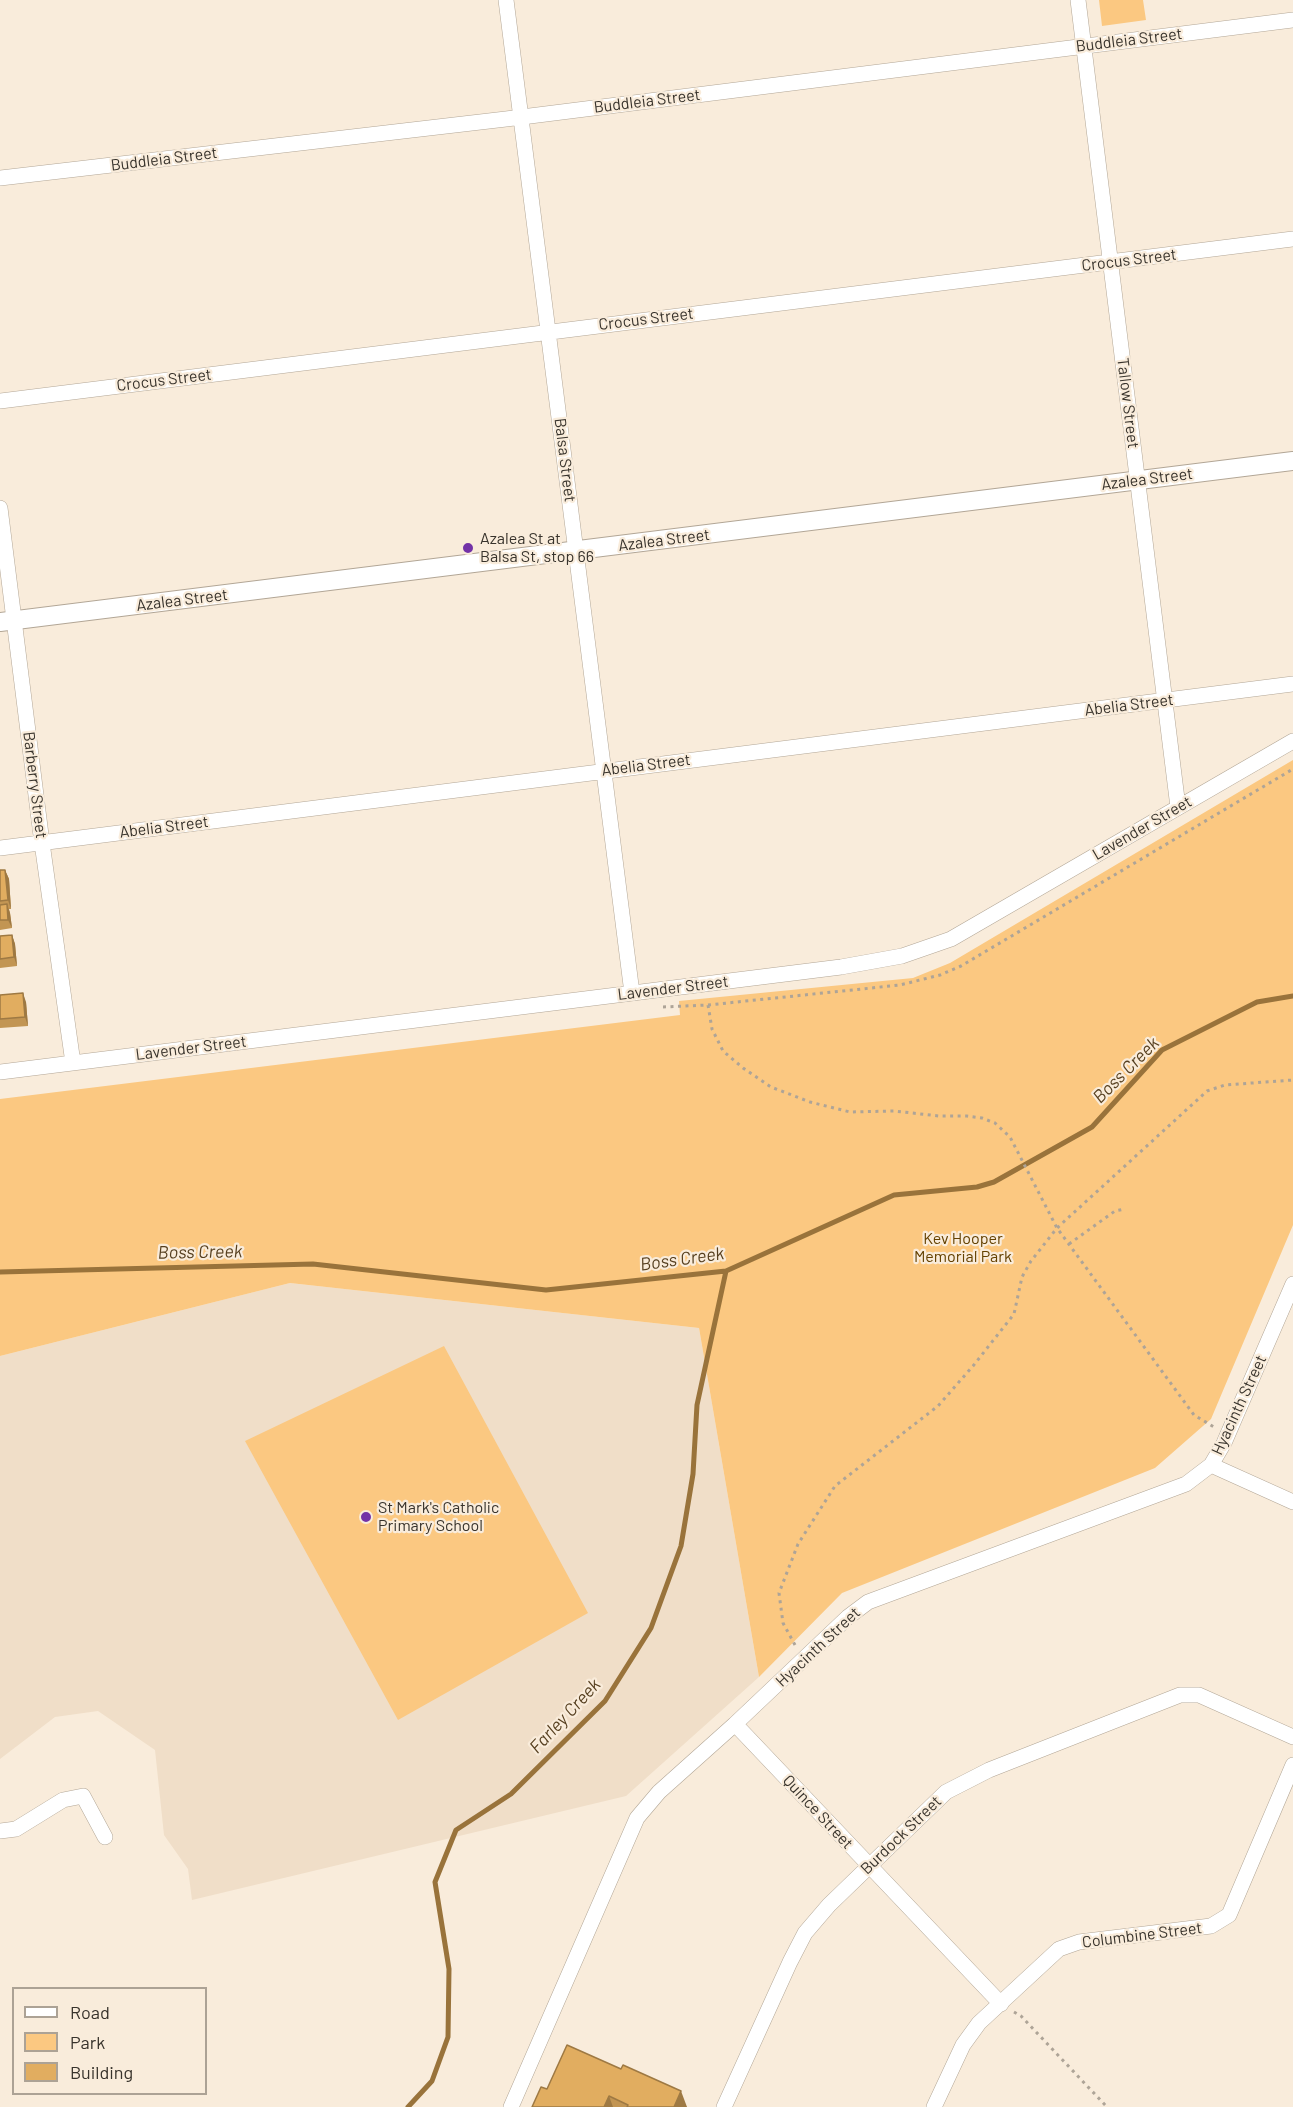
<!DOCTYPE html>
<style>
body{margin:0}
#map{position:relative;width:1293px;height:2107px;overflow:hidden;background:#f9ecdb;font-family:Barlow,sans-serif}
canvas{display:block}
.legend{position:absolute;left:12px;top:1987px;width:195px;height:108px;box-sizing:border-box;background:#f9ecdb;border:2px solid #aca295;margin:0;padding:8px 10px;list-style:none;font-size:18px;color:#38332c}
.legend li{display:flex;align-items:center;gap:12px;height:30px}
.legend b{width:30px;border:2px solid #aca295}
</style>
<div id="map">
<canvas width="1293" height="2107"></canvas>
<ul class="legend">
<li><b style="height:8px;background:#fff"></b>Road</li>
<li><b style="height:16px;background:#fbc881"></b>Park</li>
<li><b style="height:16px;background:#e1ad60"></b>Building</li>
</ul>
</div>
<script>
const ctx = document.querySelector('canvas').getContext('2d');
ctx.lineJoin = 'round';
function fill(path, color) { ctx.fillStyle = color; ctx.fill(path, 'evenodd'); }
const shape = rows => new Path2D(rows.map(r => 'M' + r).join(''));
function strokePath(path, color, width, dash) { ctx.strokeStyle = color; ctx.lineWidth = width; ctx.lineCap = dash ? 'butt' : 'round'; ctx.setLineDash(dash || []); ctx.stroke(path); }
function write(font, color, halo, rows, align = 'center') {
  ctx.font = font + ' Barlow,sans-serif'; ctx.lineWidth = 4.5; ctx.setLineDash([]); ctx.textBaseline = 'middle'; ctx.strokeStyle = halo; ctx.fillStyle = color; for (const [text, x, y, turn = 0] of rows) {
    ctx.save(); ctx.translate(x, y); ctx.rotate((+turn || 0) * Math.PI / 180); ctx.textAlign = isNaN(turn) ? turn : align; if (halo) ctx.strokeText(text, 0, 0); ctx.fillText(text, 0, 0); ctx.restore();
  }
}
fill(shape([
 [290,1283,699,1328,759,1677,626,1796,192,1900,188,1869,164,1835,155,1750,98,1711,55,1717,0,1759,0,1356]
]), '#f0dec8');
fill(shape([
 [1099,0,1143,0,1146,20,1102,26],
 [1293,760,1293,1225,1211,1419,1155,1468,842,1593,759,1677,699,1328,290,1283,0,1356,0,1099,680,1015,679,1001,913,978,950,963],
 [444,1346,588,1613,398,1720,245,1441]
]), '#fbc881');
strokePath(shape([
 [0,1272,313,1264,546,1290,726,1271,894,1195,977,1187,994,1182,1092,1127,1162,1050,1257,1002,1293,996],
 [408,2107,432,2081,448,2037,449,1969,435,1882,456,1830,511,1794,605,1701,651,1628,681,1546,693,1474,697,1405,726,1271]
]), '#99733b', 5);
const minor = shape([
 [506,0,632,993],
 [1078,0,1178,807],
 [0,178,506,119,1293,20],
 [0,401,1293,239],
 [0,508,42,843,73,1063],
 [0,848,1293,684],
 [0,1072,841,967,902,956,951,939,1293,741],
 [1211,1465,1293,1502],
 [735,1724,1001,2004],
 [0,1831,16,1829,63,1800,83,1796,105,1837],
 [511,2107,637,1818,659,1792,735,1724,848,1617,868,1602,1186,1484,1211,1465,1224,1443,1293,1284],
 [724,2107,790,1962,805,1933,829,1905,946,1792,989,1770,1180,1695,1199,1695,1293,1737],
 [934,2107,963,2045,979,2023,1059,1949,1079,1942,1211,1926,1229,1915,1293,1765]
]);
const tertiary = shape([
 [0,622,1293,461]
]);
strokePath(minor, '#b2a696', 16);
strokePath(tertiary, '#b2a696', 20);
strokePath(shape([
 [708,1005,900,985,940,975,961,966,1293,769],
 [663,1007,708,1005,712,1029,723,1051,743,1068,771,1087,810,1102,850,1112,894,1111,939,1116,967,1116,982,1118,995,1123,1010,1137,1057,1228,1194,1415,1214,1427],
 [1069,1244,1115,1211,1125,1209],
 [795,1645,783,1623,779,1593,798,1544,835,1486,938,1406,973,1366,1014,1314,1022,1277,1031,1261,1057,1228,1207,1091,1225,1085,1293,1080],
 [1014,2012,1021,2016,1107,2107]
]), '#aea497', 3, [3, 4.5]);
strokePath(minor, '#fff', 15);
strokePath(tertiary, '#fff', 18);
fill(shape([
 [0,870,5,870,9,879,11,909,9,909,10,913,12,928,0,930],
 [12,935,15,944,17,966,0,968,0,936],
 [0,995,26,1002,28,1026,0,1028],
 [567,2045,687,2107,532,2107,547,2089]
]), '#c29553');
fill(shape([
 [5,870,9,879,11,909,8,900],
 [7,904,10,913,12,928,8,920],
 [12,935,15,944,17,966,14,957],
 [23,993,26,1002,28,1026,25,1017],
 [681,2091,687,2107,674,2107],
 [609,2096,613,2107,604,2107]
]), '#9e7943');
const building = shape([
 [0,870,5,870,8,900,0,901,0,870],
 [7,904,8,920,0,920,0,905,7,904],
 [12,935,14,957,0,959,0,936,12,935],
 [23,993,25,1017,0,1019,0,995,23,993],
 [567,2045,621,2069,623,2065,681,2091,674,2107,627,2107,628,2105,609,2096,604,2107,532,2107,541,2087,547,2089,567,2045]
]);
fill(building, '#e1ad60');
strokePath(building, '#9e7943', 1.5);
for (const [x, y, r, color] of [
 [468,548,6,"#7332a7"],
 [366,1517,6,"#7332a7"]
]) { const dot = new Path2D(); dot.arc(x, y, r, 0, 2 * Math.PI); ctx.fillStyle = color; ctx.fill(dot); strokePath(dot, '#f9ecdb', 2); }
write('16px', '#38332c', '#f9ecdb', [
 ["Buddleia Street",1129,40,-7],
 ["Buddleia Street",647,101,-7],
 ["Buddleia Street",164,159,-7],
 ["Crocus Street",1129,260,-7],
 ["Crocus Street",646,319,-7],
 ["Crocus Street",164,380,-7],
 ["Tallow Street",1128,403,83],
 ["Balsa Street",565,460,83],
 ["Azalea Street",1147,479,-7],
 ["Azalea Street",664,540,-7],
 ["Azalea Street",182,600,-7],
 ["Abelia Street",1129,705,-7],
 ["Abelia Street",646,765,-7],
 ["Barberry Street",35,785,83],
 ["Abelia Street",164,827,-7],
 ["Lavender Street",1142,828,-30],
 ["Lavender Street",673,988,-7],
 ["Lavender Street",191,1048,-7],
 ["Hyacinth Street",1239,1405,-65],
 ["Hyacinth Street",818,1647,-43],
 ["Quince Street",818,1812,47],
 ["Burdock Street",901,1835,-44],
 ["Columbine Street",1142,1935,-7]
]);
write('16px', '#38332c', '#f9ecdb', [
 ["Azalea St at",480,539],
 ["Balsa St, stop 66",480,557],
 ["St Mark's Catholic",378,1508],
 ["Primary School",378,1526]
], 'left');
write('16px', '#644100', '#f9ecdb', [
 ["Kev Hooper",963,1239],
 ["Memorial Park",963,1257]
]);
write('italic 18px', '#563f1f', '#f9ecdb', [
 ["Boss Creek",1126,1070,-45],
 ["Boss Creek",200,1252,-1],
 ["Boss Creek",682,1259,-8],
 ["Farley Creek",565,1716,-47]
]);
</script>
